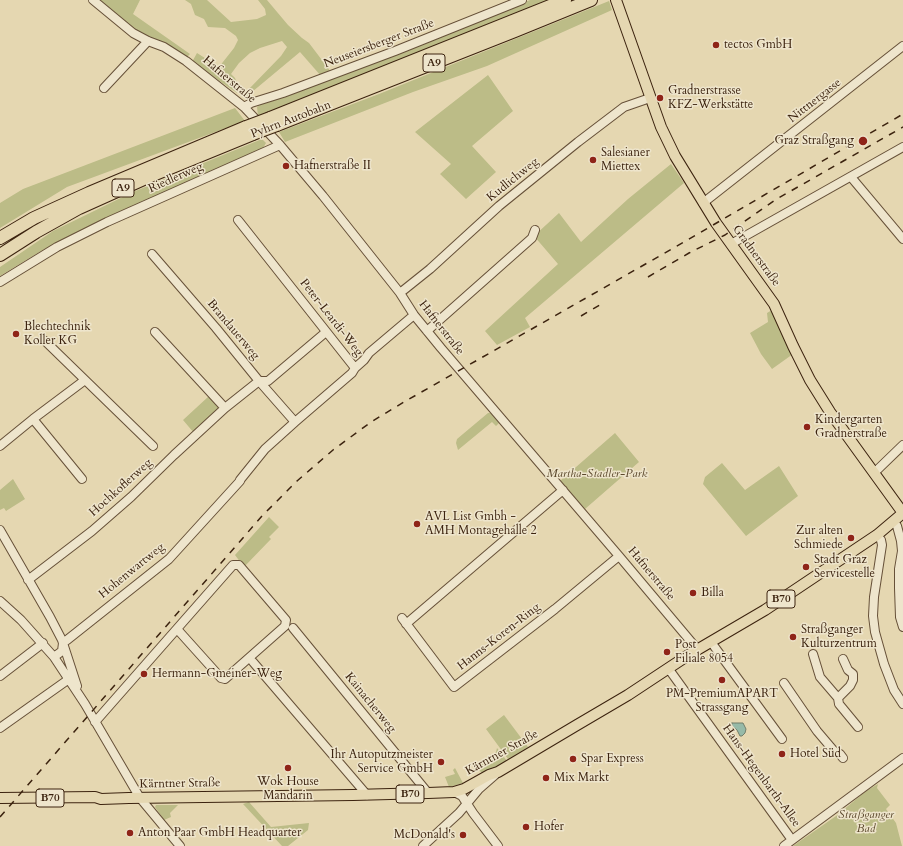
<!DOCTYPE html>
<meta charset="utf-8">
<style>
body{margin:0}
canvas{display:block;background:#e5d7b1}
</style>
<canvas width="903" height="846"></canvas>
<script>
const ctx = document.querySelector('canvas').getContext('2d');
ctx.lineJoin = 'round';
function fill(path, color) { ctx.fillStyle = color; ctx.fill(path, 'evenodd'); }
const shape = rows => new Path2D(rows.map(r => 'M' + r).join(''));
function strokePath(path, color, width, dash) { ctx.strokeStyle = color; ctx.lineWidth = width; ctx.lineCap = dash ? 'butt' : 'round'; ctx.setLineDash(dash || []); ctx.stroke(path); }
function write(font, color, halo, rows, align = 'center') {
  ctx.font = font + ' Cardo,serif'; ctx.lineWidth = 3; ctx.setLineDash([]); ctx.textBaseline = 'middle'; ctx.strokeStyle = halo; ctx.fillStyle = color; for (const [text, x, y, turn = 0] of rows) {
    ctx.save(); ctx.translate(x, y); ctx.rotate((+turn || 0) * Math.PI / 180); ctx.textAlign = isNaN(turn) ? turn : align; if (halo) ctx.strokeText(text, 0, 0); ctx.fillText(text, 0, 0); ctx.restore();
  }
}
fill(shape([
 [99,0,140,0,133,14,190,54,187,57,142,35],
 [185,0,207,0,231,22,257,19,266,15,265,9,258,0,267,0,288,25,302,38,309,43,331,72,321,76,300,52,246,97,248,90,281,56,287,47,282,41,260,48,250,53,239,63,231,74,235,78,238,85,237,93,192,62,197,53,219,67,234,48,238,40,236,36,225,28,208,27,204,19,195,15,191,4],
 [530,0,548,0,258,116,257,107,263,103,473,23],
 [609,1,612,10,487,66,413,92,285,142,279,132,379,94],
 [488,75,513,111,472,146,496,172,466,199,440,174,451,164,415,132],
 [235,108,245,121,67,187,0,228,0,203,23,189],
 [262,139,266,143,263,148,96,223,41,251,0,276,0,267,53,231,133,192],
 [671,164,684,183,525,318,530,327,497,345,485,331,558,264,534,236,559,213,581,242,628,199],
 [772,310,793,354,772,369,761,354,750,333,768,322,767,313],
 [209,396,218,406,219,408,194,433,183,420],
 [488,413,491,413,499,423,496,426,492,422,458,450,456,443,457,439],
 [615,433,639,462,585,509,560,481],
 [722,463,745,490,779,466,798,496,746,536,703,484,705,477],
 [13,479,25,499,6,511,4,508,0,510,0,490],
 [269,517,279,527,269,537,271,539,244,567,235,555],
 [504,715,528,747,508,759,486,729],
 [497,748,507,761,483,774,473,764,482,763,496,752],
 [455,768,463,783,449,787,445,777,455,774,453,770],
 [878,784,877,788,890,805,886,809,896,823,902,846,793,846,836,816,866,791],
 [249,802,271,827,309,823,308,830,288,846,282,846,243,804],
 [156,805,178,805,170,813,171,817,164,820,155,807]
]), '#bcbc87');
const water = shape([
 [732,723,743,723,746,729,745,733,742,736,740,736,737,730,732,726,732,723]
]);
fill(water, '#96baa8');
strokePath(water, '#727e6b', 1);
const minor = shape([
 [93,0,133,33,148,41,164,47,186,61,244,107,280,145,323,196,400,293,414,315,441,348,619,556,698,650],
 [104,88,148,41],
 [244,107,251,103,283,93,395,51,522,0],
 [851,177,903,239],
 [703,203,903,46],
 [238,220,355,368,364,360,369,353,414,315],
 [731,244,903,147],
 [152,254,216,328,259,381,295,422,265,449,240,480],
 [0,282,57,247,107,222,280,145],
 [400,293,430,269,499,206,578,142,624,107,650,98],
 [427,331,532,238,535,230],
 [155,332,225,408],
 [45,341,153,446],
 [295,422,352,373,355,368],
 [0,446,33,419],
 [874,473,903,445],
 [82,479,33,419,85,380],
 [893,521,897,526,901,541,902,551,899,569,899,588,900,617,903,627],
 [0,530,50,617,62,640,77,686],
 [877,535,881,540,882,545,874,597,873,616,875,632,884,664,894,690,903,704],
 [28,580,92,531,131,497,174,455,225,408,259,381,268,381,326,332],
 [0,601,21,620,54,657,85,704,140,798,180,846],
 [402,618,454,687,555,609,619,556],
 [406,624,563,490],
 [293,628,428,793],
 [711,642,782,739],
 [813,654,820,677,838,698,839,704,858,727],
 [54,657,62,651,63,643,67,640,169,559,240,481],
 [253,662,367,795],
 [668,668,792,840],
 [0,676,43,643],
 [784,683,817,731,834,751,840,754,843,758],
 [838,698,850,686,853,680,853,674,848,670,843,659],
 [95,722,233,565,239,565,286,620,285,626,225,679,221,678,177,629],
 [0,728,69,679],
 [454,792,462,796,473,813,498,846],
 [423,846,459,813,479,789,495,775],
 [784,846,903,758]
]);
const major = shape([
 [616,0,661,127,675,156,716,223,774,304,793,346,810,380,830,412,903,513],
 [0,798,95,797,101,799,129,798,353,795,428,793,454,792,464,789,489,775,498,772,577,725,628,695,690,654,765,610,877,535,903,513]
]);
const highway = shape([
 [270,118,565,0],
 [277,125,515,31,591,0],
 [0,238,34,218,89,193,246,127],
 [0,255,36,232,79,208,148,177,253,134]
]);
strokePath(minor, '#665038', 10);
strokePath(major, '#3c230f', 12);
strokePath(highway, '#3c230f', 14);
strokePath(minor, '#eee5cc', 8);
strokePath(major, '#e5d7b1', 10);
strokePath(highway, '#e5d7b1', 12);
strokePath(shape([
 [648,277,689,253,725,235,775,200,903,127],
 [581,316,605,302],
 [0,817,262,516,297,481,333,450,371,422,404,402,684,242,903,114]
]), '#3c230f', 1.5, [7, 7]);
const highwayBridge = shape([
 [246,127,270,118],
 [253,134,277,125]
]);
strokePath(highwayBridge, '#3c230f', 14, []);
strokePath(highwayBridge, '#e5d7b1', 12);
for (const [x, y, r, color] of [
 [716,45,4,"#8f2418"],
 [660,98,4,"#8f2418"],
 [863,141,5,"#8f2418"],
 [593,160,4,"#8f2418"],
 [286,166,4,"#8f2418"],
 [16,334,4,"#8f2418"],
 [807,427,4,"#8f2418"],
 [417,524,4,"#8f2418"],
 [851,538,4,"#8f2418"],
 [806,567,4,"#8f2418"],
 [693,593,4,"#8f2418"],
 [793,637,4,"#8f2418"],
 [667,652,4,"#8f2418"],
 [144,674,4,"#8f2418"],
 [722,680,4,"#8f2418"],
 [782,754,4,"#8f2418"],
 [573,759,4,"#8f2418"],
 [441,762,4,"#8f2418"],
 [288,768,4,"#8f2418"],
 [546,778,4,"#8f2418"],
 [526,827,4,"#8f2418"],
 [130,833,4,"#8f2418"],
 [463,835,4,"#8f2418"]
]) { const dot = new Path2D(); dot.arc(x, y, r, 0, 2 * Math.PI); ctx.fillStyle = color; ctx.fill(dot); strokePath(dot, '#eee5cc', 1.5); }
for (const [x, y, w] of [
 [434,63,22],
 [123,188,22],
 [781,599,28],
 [410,794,28],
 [50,798,28]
]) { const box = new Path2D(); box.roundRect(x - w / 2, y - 9, w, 18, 3); ctx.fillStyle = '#eee5cc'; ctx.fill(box); strokePath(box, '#3c230f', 1); }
write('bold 11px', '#3c230f', null, [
 ["A9",434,63],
 ["A9",123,188],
 ["B70",781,599],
 ["B70",410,794],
 ["B70",50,798]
]);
write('12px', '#3c230f', '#eee5cc', [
 ["Neuseiersberger Straße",379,44,-21],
 ["Hafnerstraße",229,80,40],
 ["Nittnergasse",815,101,-38],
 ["Pyhrn Autobahn",291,120,-21],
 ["Riedlerweg",176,178,-24],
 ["Kudlichweg",513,180,-39],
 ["Gradnerstraße",756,256,54],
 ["Peter-Leardi-Weg",331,318,52],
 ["Hafnerstraße",441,328,52],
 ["Brandauerweg",233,330,50],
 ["Hochkoflerweg",121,488,-42],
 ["Hohenwartweg",132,571,-39],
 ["Hafnerstraße",651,574,50],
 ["Hanns-Koren-Ring",499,637,-38],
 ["Kainacherweg",370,703,51],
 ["Kärntner Straße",502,753,-29],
 ["Hans-Hegenbarth-Allee",761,776,54],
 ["Kärntner Straße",180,784,-1]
]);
write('12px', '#3c230f', '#eee5cc', [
 ["tectos GmbH",724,45],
 ["Gradnerstrasse",668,91],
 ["KFZ-Werkstätte",668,105],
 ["Graz Straßgang",854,141,"right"],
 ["Salesianer",601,153],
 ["Miettex",601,167],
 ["Hafnerstraße II",294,166],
 ["Blechtechnik",24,327],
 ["Koller KG",24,341],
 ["Kindergarten",815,420],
 ["Gradnerstraße",815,434],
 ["AVL List Gmbh -",425,517],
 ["AMH Montagehalle 2",425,531],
 ["Zur alten",843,531,"right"],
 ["Schmiede",843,545,"right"],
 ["Stadt Graz",814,560],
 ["Servicestelle",814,574],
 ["Billa",701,593],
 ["Straßganger",801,630],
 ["Kulturzentrum",801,644],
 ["Post",675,645],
 ["Filiale 8054",675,659],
 ["Hermann-Gmeiner-Weg",152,674],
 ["PM-PremiumAPART",722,694,"center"],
 ["Strassgang",722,708,"center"],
 ["Hotel Süd",790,754],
 ["Ihr Autoputzmeister",433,755,"right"],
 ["Service GmbH",433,769,"right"],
 ["Spar Express",581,759],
 ["Mix Markt",554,778],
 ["Wok House",288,782,"center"],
 ["Mandarin",288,796,"center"],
 ["Hofer",534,827],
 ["Anton Paar GmbH Headquarter",138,833],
 ["McDonald's",455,835,"right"]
], 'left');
write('italic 12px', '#5c492d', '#eee5cc', [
 ["Martha-Stadler-Park",597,474],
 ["Straßganger",866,815],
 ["Bad",866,829]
]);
</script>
